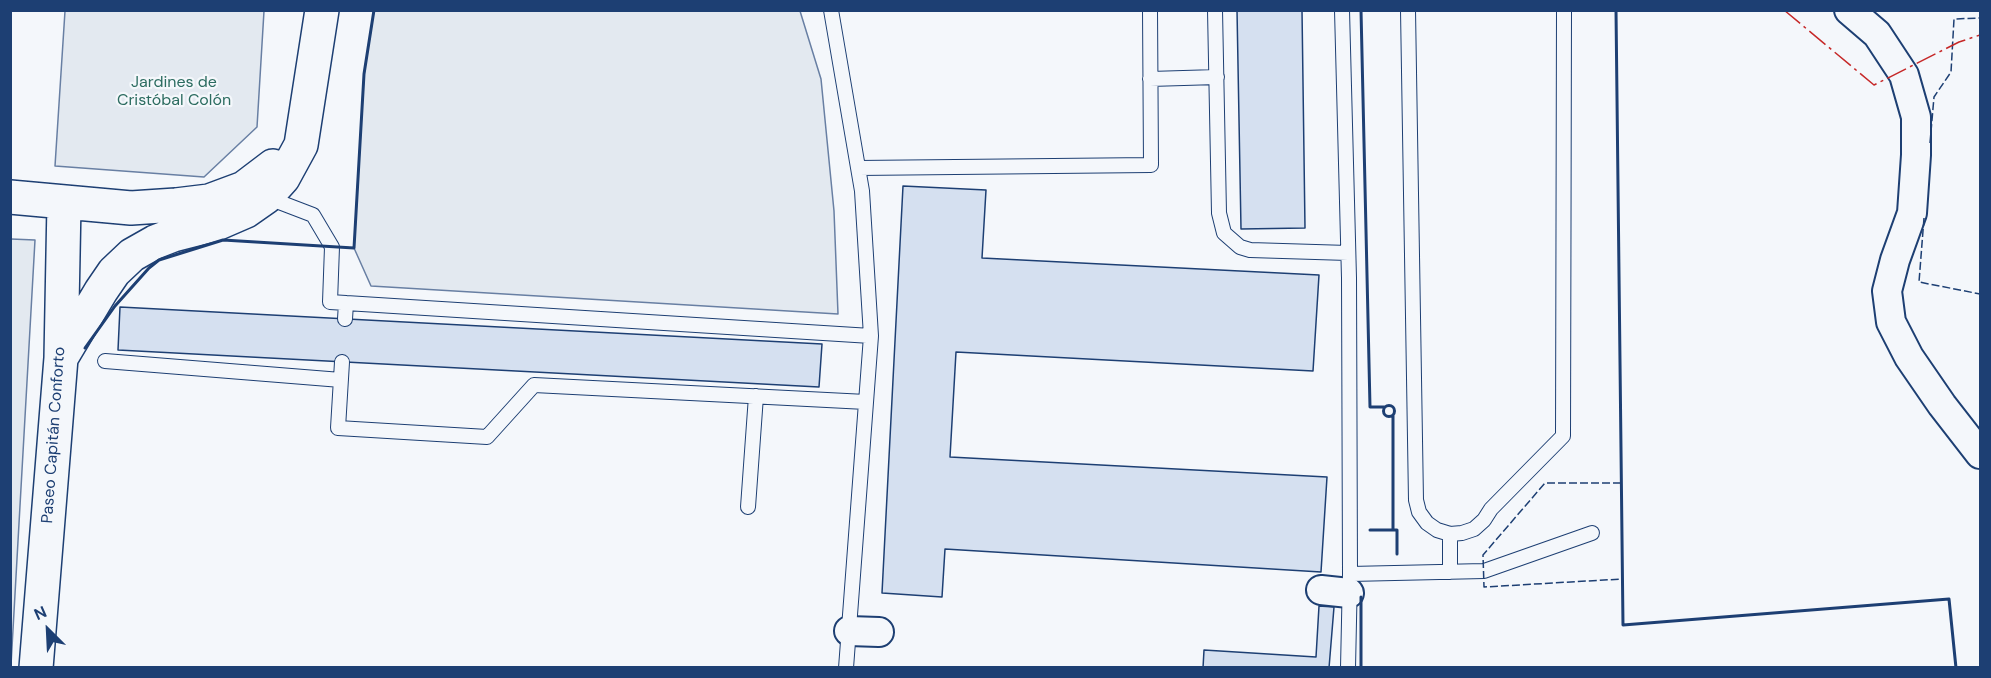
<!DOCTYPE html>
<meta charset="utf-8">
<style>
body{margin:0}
#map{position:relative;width:1991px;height:678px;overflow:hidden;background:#f4f7fb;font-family:"DM Sans",sans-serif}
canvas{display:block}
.frame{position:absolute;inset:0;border:12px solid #1d3f73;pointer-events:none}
.north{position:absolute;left:18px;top:600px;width:60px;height:60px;-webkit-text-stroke:4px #f4f7fb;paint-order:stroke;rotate:336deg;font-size:16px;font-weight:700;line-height:24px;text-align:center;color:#1d3f73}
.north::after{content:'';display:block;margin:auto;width:21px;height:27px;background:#1d3f73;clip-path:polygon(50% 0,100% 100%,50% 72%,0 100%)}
</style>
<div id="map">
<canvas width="1991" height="678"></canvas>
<div class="frame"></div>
<div class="north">N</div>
</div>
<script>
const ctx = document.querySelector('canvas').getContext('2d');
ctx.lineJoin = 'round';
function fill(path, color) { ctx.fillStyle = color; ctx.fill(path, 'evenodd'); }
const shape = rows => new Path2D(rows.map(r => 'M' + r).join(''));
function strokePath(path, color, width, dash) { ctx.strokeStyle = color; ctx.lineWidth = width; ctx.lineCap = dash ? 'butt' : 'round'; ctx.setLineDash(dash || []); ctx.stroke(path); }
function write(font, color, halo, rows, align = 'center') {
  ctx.font = font + ' "DM Sans",sans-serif'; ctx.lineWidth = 4.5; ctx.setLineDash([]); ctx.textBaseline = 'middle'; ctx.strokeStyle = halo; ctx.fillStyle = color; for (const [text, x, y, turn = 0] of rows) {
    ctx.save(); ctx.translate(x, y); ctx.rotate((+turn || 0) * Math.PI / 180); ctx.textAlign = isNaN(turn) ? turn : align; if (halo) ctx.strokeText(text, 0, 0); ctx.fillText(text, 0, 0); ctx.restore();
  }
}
const green = shape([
 [65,11,264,11,257,127,204,177,55,166,65,11],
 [374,11,800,11,821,79,834,211,838,314,371,286,354,248,364,74,374,11],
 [11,239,35,240,11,665,10,239,11,239]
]);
fill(green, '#e3e9f0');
strokePath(green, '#687fa3', 1.5);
const building = shape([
 [1237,10,1302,10,1305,228,1241,229,1237,10],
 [903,186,986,190,982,258,1319,275,1313,371,956,352,950,457,1327,477,1321,572,945,549,942,597,882,593,903,186],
 [120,307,822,344,819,387,118,350,120,307],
 [1319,606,1334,607,1329,668,1203,668,1204,650,1316,657,1319,606]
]);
fill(building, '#d5e0f0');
strokePath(building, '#1d3f73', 1.5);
const lane = shape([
 [831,10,862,191,871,336,846,668],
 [1215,10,1219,213,1224,233,1240,247,1250,250,1348,253],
 [1342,10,1349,278,1350,574,1348,668],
 [1408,10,1416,500,1419,512,1427,523,1437,530,1450,534,1462,533,1474,529,1484,520,1491,509,1563,436,1564,10],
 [1150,79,1217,77],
 [858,168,1151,165,1150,10],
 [266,197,313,215,332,247,330,302,871,336],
 [345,319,346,303],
 [105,361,341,380],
 [342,362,338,428,487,437,534,385,866,402],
 [748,507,756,396],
 [1450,572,1450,534],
 [1350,574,1484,571,1592,533]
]);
const street = shape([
 [1849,10,1877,34,1904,75,1916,117,1916,155,1912,213,1895,260,1887,291,1891,322,1909,357,1942,405,1980,454],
 [1321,590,1349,593],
 [849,631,879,632]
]);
const secondary = shape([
 [10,197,131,208,176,205,209,201,244,188,273,166],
 [61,358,101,291,114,272,132,255,155,242,173,235,216,224,246,211,266,197,283,178,301,145,322,10],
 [36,668,61,358,64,203]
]);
strokePath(lane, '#1d3f73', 16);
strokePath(street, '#1d3f73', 32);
strokePath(secondary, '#1d3f73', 36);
strokePath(lane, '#f4f7fb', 14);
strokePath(street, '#f4f7fb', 28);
strokePath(secondary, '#f4f7fb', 33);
strokePath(shape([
 [1930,143,1934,97,1951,72,1954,19,1980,18],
 [1924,218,1919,282,1980,294],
 [1621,483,1545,483,1483,555,1484,587,1622,579]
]), '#1d3f73', 1.5, [8, 3]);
strokePath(shape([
 [1361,10,1370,407,1385,407],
 [1616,10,1623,625,1949,599,1956,668],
 [85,348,115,306,149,268,159,260,223,240,354,248,364,74,374,10],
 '1383.5 411a5.5 5.5 0 1 1 11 0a5.5 5.5 0 1 1-11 0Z',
 [1393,415,1393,529],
 [1370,530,1397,530,1397,554],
 [1361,668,1361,597]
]), '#1d3f73', 3);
strokePath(shape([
 [1784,10,1874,85,1959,42,1980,35]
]), '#c62828', 1.5, [21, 4.5, 3, 4.5]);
write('16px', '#2c6c60', '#f4f7fb', [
 ["Jardines de",174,83],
 ["Cristóbal Colón",174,101]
]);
write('16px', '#1d3f73', '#f4f7fb', [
 ["Paseo Capitán Conforto",54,435,-86]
]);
</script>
